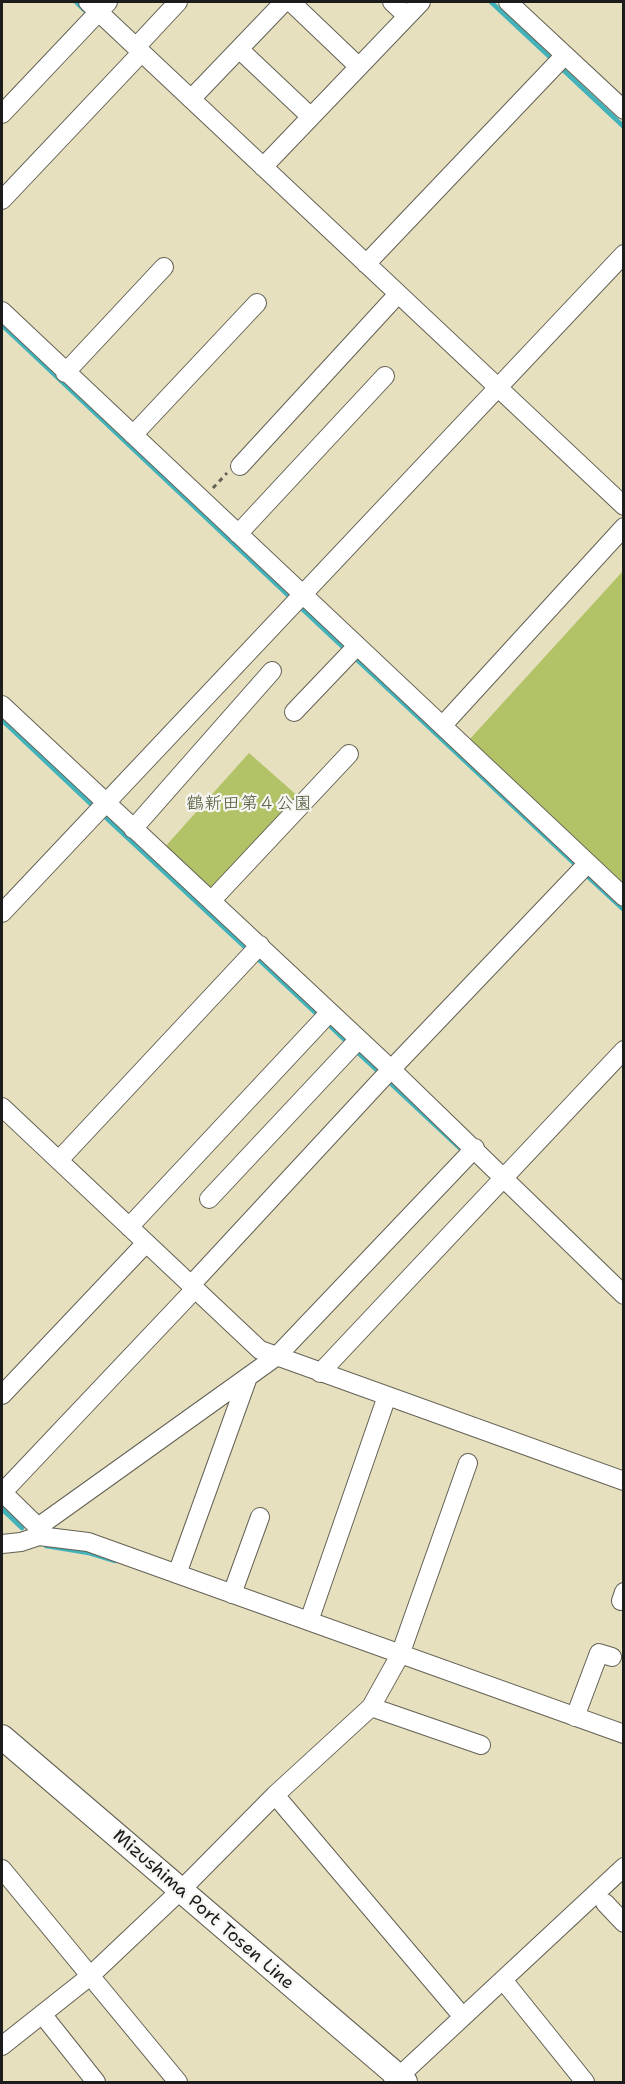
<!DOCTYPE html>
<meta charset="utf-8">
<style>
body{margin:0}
#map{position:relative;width:625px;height:2084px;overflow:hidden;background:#e7e0be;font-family:"Shantell Sans",sans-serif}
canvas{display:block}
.frame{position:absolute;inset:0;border:3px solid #1c1c1c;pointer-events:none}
</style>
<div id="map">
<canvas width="625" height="2084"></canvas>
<div class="frame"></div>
</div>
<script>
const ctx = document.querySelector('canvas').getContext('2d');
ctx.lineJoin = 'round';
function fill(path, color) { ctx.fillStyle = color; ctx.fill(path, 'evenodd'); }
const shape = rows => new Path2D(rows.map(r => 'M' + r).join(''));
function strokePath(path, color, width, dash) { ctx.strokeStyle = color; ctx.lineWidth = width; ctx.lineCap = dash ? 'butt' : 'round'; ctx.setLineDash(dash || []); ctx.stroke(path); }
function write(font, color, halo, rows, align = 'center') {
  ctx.font = font + ' "Shantell Sans","Klee One",sans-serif'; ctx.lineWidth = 4.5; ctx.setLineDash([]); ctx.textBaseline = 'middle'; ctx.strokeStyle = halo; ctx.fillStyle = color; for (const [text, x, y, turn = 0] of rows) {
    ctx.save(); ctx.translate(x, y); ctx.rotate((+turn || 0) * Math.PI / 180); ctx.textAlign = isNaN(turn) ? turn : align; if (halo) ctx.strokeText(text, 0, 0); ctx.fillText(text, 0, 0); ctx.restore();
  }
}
fill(shape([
 [623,571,623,886,469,740],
 [249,753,300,798,217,890,209,889,164,848]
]), '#b1c366');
strokePath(shape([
 [76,2,84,10],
 [491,2,554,61],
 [560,67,624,127],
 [2,325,291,598],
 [297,604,346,650],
 [352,655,578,867],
 [2,720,94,807],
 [101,813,248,950],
 [584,873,624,910],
 [255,956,321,1018],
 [327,1023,349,1044],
 [355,1050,380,1073],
 [386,1079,465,1153],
 [2,1509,22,1528],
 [46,1546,89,1553,115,1561]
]), '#42b2bb', 4.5);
const minor = shape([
 [88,2,624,506],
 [291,2,359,67],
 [392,2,407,16],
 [508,2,624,110],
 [136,47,178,2],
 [239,49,311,117],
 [191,99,284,2],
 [2,114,108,2],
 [263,167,421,2],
 [2,200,141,53],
 [366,264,565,55],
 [2,311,624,897],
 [65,373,164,267],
 [133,435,257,303],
 [240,466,398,294],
 [238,534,385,376],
 [2,705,392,1070,624,1295],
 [294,712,357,646],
 [443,725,624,527],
 [133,829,272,671],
 [212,900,349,754],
 [2,913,624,254],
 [2,1107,260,1350,624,1481],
 [59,1160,260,945],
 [209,1199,359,1039],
 [129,1227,330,1012],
 [191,1285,380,1081,588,863],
 [320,1373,624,1050],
 [2,1395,146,1243],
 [2,1492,38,1527],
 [2,1493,195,1289],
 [39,1536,38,1527,277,1356,475,1148],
 [2,1544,21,1542,39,1536,88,1542,624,1734],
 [177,1574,248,1377],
 [232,1594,260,1517],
 [621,1601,624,1592],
 [309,1621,387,1396],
 [371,1707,400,1655,468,1463],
 [575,1717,599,1653,612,1657],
 [275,1795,463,2017],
 [2,1869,178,2082],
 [605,1903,624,1923],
 [503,1980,585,2082],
 [42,2014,96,2082],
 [2,2046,89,1977,181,1890,275,1795,371,1707,481,1745],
 [393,2082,624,1867]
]);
const major = shape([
 [2,1737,405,2082]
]);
strokePath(minor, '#636155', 20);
strokePath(major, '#636155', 26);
strokePath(shape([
 [213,488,227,473]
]), '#636155', 3, [4.5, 4.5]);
strokePath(minor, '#fff', 18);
strokePath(major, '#fff', 24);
write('18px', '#505636', '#f6f6f2', [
 ["鶴新田第４公園",249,804]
]);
write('18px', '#1c1c1c', '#f6f6f2', [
 ["Mizushima Port Tosen Line",203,1910,41]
]);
</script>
